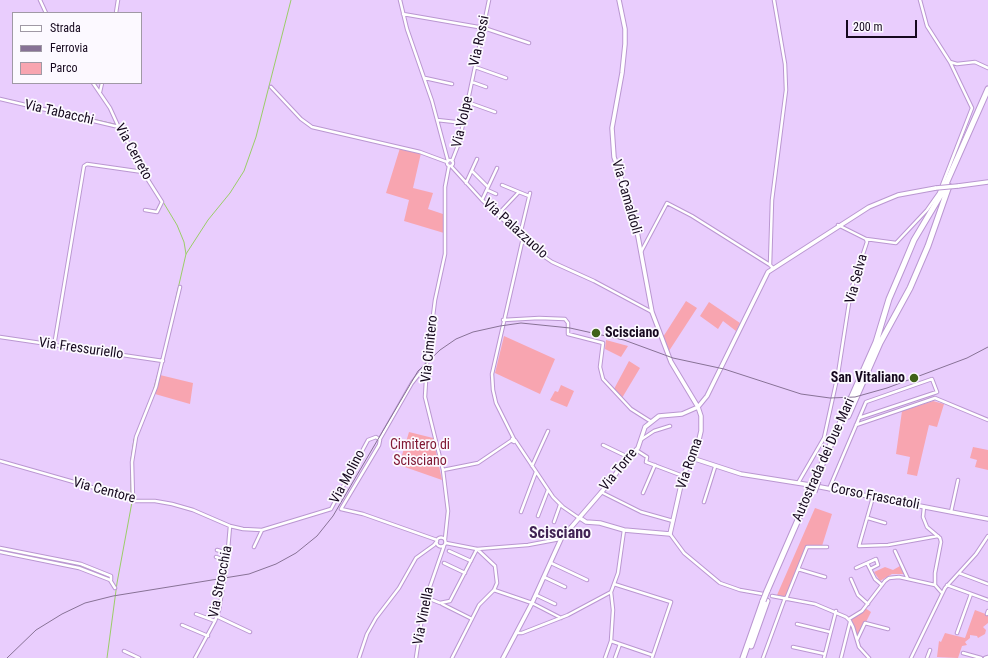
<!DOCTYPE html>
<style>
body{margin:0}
#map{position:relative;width:988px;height:658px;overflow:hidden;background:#e9cdfd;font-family:"Roboto Condensed",sans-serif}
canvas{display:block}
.legend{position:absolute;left:12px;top:12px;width:130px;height:72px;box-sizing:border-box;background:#fcf9ff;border:1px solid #a099a5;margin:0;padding:5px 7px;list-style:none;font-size:12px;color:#16091e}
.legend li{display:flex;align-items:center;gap:8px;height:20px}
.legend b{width:20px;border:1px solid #a099a5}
.scale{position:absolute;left:846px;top:20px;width:71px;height:18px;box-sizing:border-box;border:2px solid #16091e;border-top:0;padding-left:5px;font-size:12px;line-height:14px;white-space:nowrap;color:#16091e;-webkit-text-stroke:3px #fcf9ff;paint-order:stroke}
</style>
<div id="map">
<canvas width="988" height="658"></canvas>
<ul class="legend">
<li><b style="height:5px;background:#fff"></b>Strada</li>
<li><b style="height:5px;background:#877295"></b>Ferrovia</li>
<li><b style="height:11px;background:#f8a5b0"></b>Parco</li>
</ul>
<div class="scale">200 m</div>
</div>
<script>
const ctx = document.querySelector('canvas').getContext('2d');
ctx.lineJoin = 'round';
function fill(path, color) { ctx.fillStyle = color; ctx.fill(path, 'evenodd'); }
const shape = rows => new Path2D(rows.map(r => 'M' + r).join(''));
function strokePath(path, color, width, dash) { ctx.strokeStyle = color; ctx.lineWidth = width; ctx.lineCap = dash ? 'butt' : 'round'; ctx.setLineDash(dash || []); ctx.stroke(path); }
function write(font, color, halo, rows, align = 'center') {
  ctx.font = font + ' "Roboto Condensed",sans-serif'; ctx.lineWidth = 3.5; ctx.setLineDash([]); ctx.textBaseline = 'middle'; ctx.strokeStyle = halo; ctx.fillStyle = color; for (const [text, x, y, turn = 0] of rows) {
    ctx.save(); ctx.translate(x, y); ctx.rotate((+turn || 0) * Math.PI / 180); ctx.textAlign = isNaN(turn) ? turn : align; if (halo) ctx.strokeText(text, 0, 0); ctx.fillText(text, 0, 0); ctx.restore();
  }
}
fill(shape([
 [400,148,421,153,413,188,433,193,428,209,443,214,444,233,404,221,409,200,386,193],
 [686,301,697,308,669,351,663,337],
 [709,302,740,323,736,331,723,321,718,329,700,316],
 [504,336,555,359,540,394,495,373],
 [606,340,628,346,621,357,605,349],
 [629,361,640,368,622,398,614,389],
 [160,375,193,383,190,404,155,394],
 [561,385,574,391,567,407,550,400,555,391,558,392],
 [933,401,944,404,937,427,929,425,917,476,907,474,910,457,896,454,902,411],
 [409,432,433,438,442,480,399,465],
 [973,447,988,450,988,470,975,467,977,460,970,458],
 [815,508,832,514,822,546,806,546,786,597,777,595],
 [900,566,904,574,892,574,880,581,874,572,885,567,893,570],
 [865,608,871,612,857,640,849,619],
 [975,610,988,615,988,623,983,627,986,630,985,634,978,638,977,636,970,635,970,638,965,642,967,645,962,646,958,658,937,657,939,641,941,642,945,633,965,638]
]), '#f8a5b0');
strokePath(shape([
 [0,98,15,101],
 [32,105,114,124],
 [126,142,143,170],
 [145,172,177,225,184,242,186,254],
 [169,328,186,254,208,220,230,193,244,171,256,137,291,0],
 [152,395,158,373],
 [131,459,134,439],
 [131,462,131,497],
 [0,550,73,564,110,577],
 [107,658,117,583,132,502]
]), '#9acd67', 1);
const minor = shape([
 [40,0,46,13],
 [400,0,407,29,432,101,448,161],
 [920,0,927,26,950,62,957,64,975,62,988,68],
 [116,13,118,0],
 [403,14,484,28,529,43],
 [475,67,506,78],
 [425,78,452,84],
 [472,82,486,87],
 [93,83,110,108,120,130,145,170,143,172],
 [271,87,301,119,312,127,420,152,447,162],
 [100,92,102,83],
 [0,99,119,127],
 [467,102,495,112],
 [437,120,464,123],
 '447 163a3 3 0 1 1 6 0a3 3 0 1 1-6 0Z',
 [452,161,459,143,489,0],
 [451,166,482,200,539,253,552,262,594,281,652,312],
 [472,171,488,187],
 [143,172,162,202,157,212,145,210],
 [466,183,477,159],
 [502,185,519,192],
 [487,190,496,194],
 [482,200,497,168],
 [500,216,502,210,519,192,529,196],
 [520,235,530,193],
 [866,239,896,243,927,210,939,193,972,108,950,62],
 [641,252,667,203,692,216,770,265],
 [773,268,770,265,772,200,786,90,785,64,774,0],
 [503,320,539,318,565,319,568,323,568,334,603,343,600,367,603,379,631,409,650,421],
 [0,337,163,361],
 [54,346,84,166,87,164,143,172],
 [856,425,935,398,988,420],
 [380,439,412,383,427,364],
 [512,439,514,439,514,442,512,441,512,439],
 [514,439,496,403,493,390,492,374,523,238],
 [642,439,654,431,670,426],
 [515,440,553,497,563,507,579,518],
 [603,445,628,457],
 [636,450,647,457,646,462,683,476],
 [0,461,130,498,135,501,155,501,172,504,193,510,230,526,243,529,262,530,331,509,368,440,376,437,380,440,379,445,341,509,363,514,437,540],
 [532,466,548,431],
 [443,470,478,463,512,440],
 [798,483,824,438,838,374,851,290,867,242,866,239,838,225],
 [829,489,866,402,932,379,937,392,859,418],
 [601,492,641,512,673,521],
 [643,493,655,465],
 [873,497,859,546,888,545,938,536],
 [133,499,132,462,136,437,156,387,180,287],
 [704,502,715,467],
 [924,507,923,517,927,527,940,538,941,542,935,573,935,585],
 [521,512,536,472],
 [951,512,958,480],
 [538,516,548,490],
 [868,518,885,523],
 [554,522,560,505],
 [670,534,684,553,720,583,740,590,763,594],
 '436.5 542a4.5 4.5 0 1 1 9 0a4.5 4.5 0 1 1-9 0Z',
 [445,539,448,511,443,470,425,397,427,364,435,300,445,254,445,187,449,166],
 [446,543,477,549,528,545,560,539],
 [254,547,262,530],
 [0,548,81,564,111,576,111,580],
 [217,550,227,553],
 [449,551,471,561],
 [895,551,908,579],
 [0,552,79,568,110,580,115,588],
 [216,557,227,561],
 [444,563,465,573],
 [551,563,587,580],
 [867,563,875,579,882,585],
 [856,568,876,559,878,565,870,569],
 [798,569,825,577],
 [959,573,988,584],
 [544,577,565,587],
 [851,579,858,595,868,604],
 [614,584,671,602,652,658],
 [947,585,988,600],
 [494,590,532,603,561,618],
 [536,595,555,604],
 [772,596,815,604,846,617,850,621,853,627,859,647,869,658],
 [425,597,440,603,450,601,477,549],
 [786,599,807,547,827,547],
 [442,604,472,619],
 [196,614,215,621],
 [987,614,988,611],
 [216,616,250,632],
 [849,619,862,611,885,581,889,578,899,577,935,585,942,593],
 [797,624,830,632],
 [182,625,208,636],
 [518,633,522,633,568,615,611,592,618,573,624,530],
 [957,633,971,594],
 [857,640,865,623,888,629],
 [611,641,652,655],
 [793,647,825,654],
 [124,651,139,658],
 [963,653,981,658],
 [195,658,215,621,219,610,227,561,230,526],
 [359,658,367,634,376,618,399,588,416,558,434,545,437,541],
 [416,658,424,604,444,546],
 [452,658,479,605,494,590,497,583,495,566,477,549],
 [605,658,611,641,613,610,611,592],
 [615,658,620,644],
 [763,658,785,598],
 [824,658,836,611],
 [841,658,850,622],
 [911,658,945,588,976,554,988,536],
 [927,658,930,650],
 [985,658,988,657]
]);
const tertiary = shape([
 [958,186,988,182],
 [692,458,741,474,810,485,988,519],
 [580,518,586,522,600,523,624,530,670,534,683,476,697,448,701,431,701,416,698,407,671,362,652,312,634,215,614,157,612,128,622,73,625,44,625,29,619,0],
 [503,658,532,603,561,539,611,481,623,463,638,448,645,427,659,416,682,414,698,407,707,396,768,272,869,207,898,195,936,188]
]);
const motorway = shape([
 [848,416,880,343,910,288,928,246,949,186],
 [815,480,876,342,889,299,904,264,914,240,942,193,988,89],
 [767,591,811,490],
 [751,646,767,601],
 [743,658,763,601]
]);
strokePath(minor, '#ba97d1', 4.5);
strokePath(tertiary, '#ba97d1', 5.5);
strokePath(motorway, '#ba97d1', 7);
strokePath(minor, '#fff', 2.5);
strokePath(tertiary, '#fff', 3.5);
strokePath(motorway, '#fff', 5);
strokePath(shape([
 [7,658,36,630,62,614,85,603,113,596,249,574,276,564,296,553,317,536,333,516,418,371,440,350,456,339,473,332,500,326,521,323,570,328,624,340,673,358,724,369,801,394,830,398,855,397,887,388,967,358,988,347]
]), '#877295', 1);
const tertiaryBridge = shape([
 [936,188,958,186]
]);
const motorwayBridge = shape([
 [814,492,818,481],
 [763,601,767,591]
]);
strokePath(tertiaryBridge, '#ba97d1', 5.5, []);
strokePath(motorwayBridge, '#ba97d1', 7, []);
strokePath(tertiaryBridge, '#fff', 3.5);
strokePath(motorwayBridge, '#fff', 5);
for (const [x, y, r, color] of [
 [596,333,5,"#406219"],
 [914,378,5,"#406219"]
]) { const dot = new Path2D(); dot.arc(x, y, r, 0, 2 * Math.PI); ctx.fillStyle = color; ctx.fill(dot); strokePath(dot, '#fcf9ff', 1.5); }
write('14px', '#16091e', '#fcf9ff', [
 ["Via Rossi",480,41,-78],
 ["Via Tabacchi",59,113,13],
 ["Via Volpe",463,122,-77],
 ["Via Cerreto",133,152,61],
 ["Via Camaldoli",626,197,74],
 ["Via Palazzuolo",515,229,42],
 ["Via Selva",857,279,-75],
 ["Via Fressuriello",81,349,8],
 ["Via Cimitero",430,349,-84],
 ["Autostrada dei Due Mari",824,460,-66],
 ["Via Roma",690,464,-71],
 ["Via Torre",619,470,-51],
 ["Via Molino",348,477,-62],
 ["Via Centore",104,491,15],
 ["Corso Frascatoli",875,497,11],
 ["Via Strocchia",221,582,-79],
 ["Via Vinella",424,616,-79]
]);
write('bold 14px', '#16091e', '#fcf9ff', [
 ["Scisciano",605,333],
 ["San Vitaliano",905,378,"right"]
], 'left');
write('14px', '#811a35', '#fcf9ff', [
 ["Cimitero di",420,445],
 ["Scisciano",420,461]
]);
write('bold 16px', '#412354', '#fcf9ff', [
 ["Scisciano",560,534]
]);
</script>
